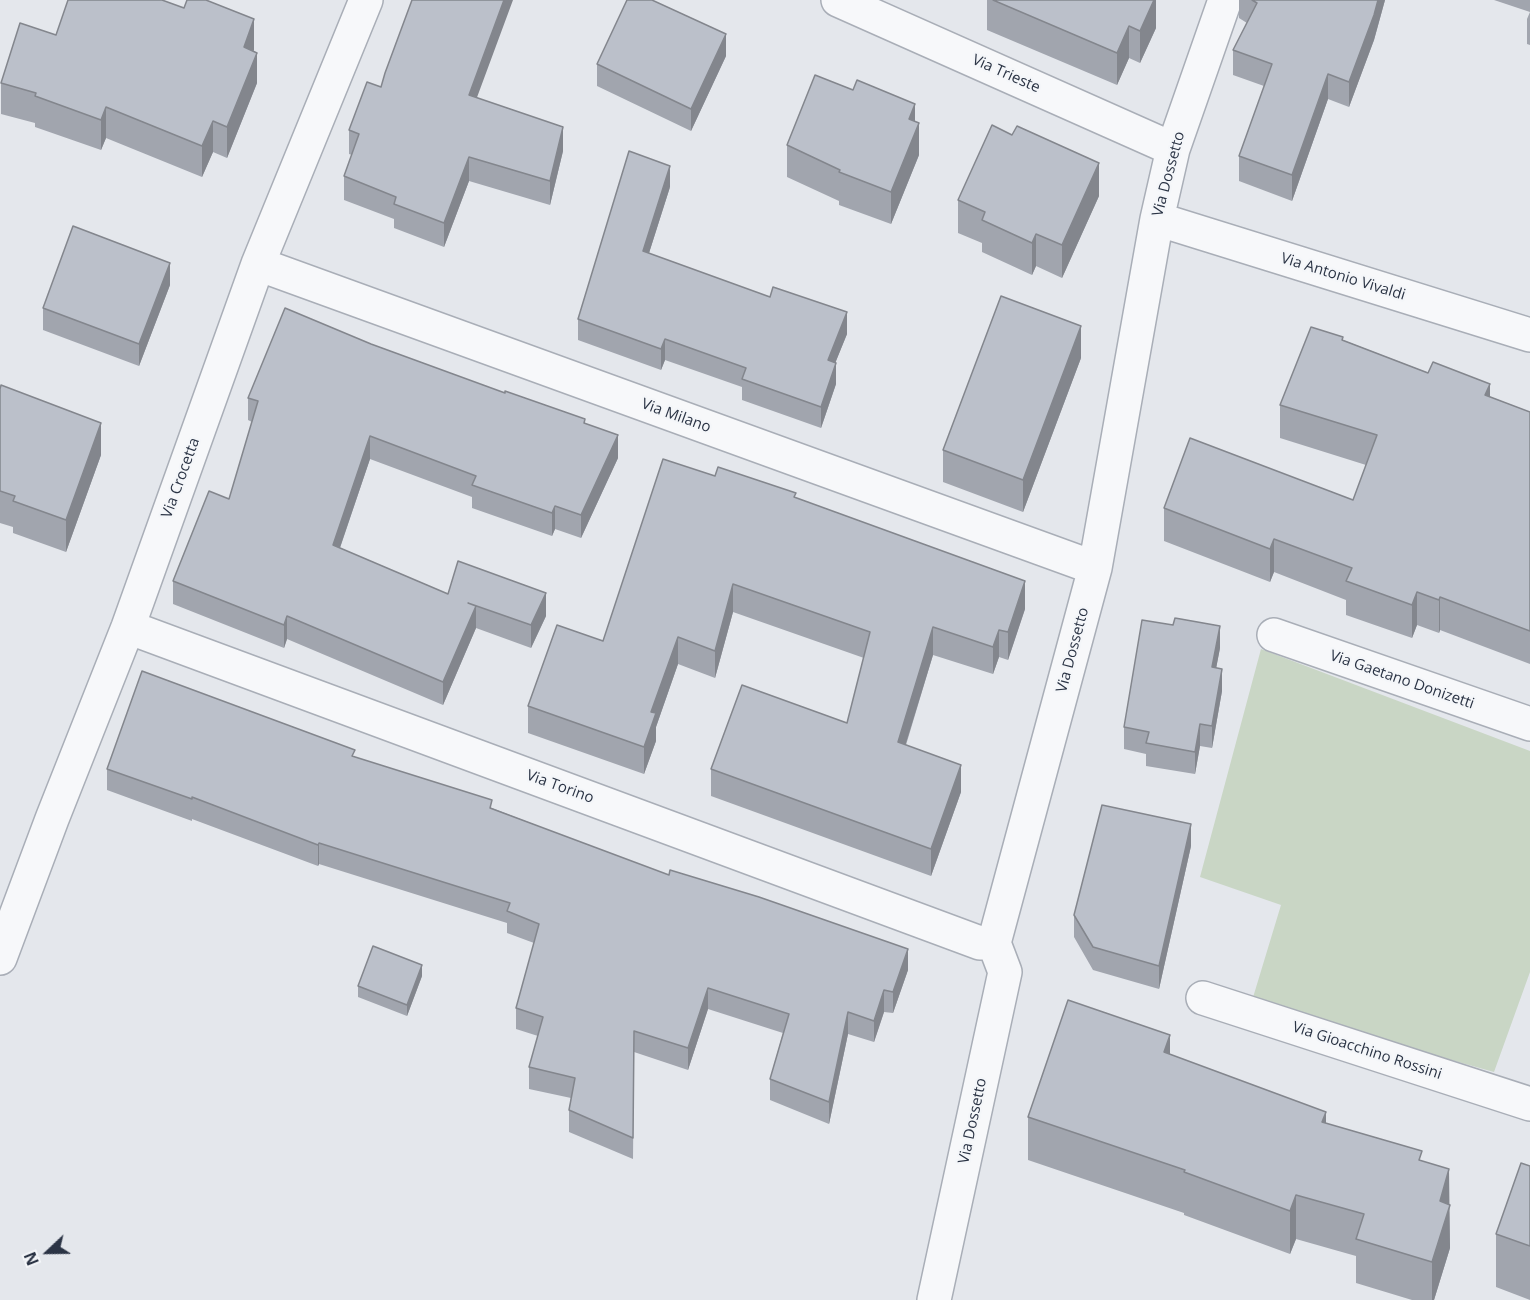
<!DOCTYPE html>
<style>
body{margin:0}
#map{position:relative;width:1530px;height:1300px;overflow:hidden;background:#e4e7ec;font-family:"Open Sans",sans-serif}
canvas{display:block}
.north{position:absolute;left:18px;top:1222px;width:60px;height:60px;-webkit-text-stroke:4px #f4f6f9;paint-order:stroke;rotate:248deg;font-size:16px;font-weight:700;line-height:24px;text-align:center;color:#2b3445}
.north::after{content:'';display:block;margin:auto;width:21px;height:27px;background:#2b3445;clip-path:polygon(50% 0,100% 100%,50% 72%,0 100%)}
</style>
<div id="map">
<canvas width="1530" height="1300"></canvas>
<div class="north">N</div>
</div>
<script>
const ctx = document.querySelector('canvas').getContext('2d');
ctx.lineJoin = 'round';
function fill(path, color) { ctx.fillStyle = color; ctx.fill(path, 'evenodd'); }
const shape = rows => new Path2D(rows.map(r => 'M' + r).join(''));
function strokePath(path, color, width, dash) { ctx.strokeStyle = color; ctx.lineWidth = width; ctx.lineCap = dash ? 'butt' : 'round'; ctx.setLineDash(dash || []); ctx.stroke(path); }
function write(font, color, halo, rows, align = 'center') {
  ctx.font = font + ' "Open Sans",sans-serif'; ctx.lineWidth = 4.5; ctx.setLineDash([]); ctx.textBaseline = 'middle'; ctx.strokeStyle = halo; ctx.fillStyle = color; for (const [text, x, y, turn = 0] of rows) {
    ctx.save(); ctx.translate(x, y); ctx.rotate((+turn || 0) * Math.PI / 180); ctx.textAlign = isNaN(turn) ? turn : align; if (halo) ctx.strokeText(text, 0, 0); ctx.fillText(text, 0, 0); ctx.restore();
  }
}
fill(shape([
 [1261,649,1530,751,1530,972,1494,1072,1251,1004,1281,905,1200,877]
]), '#c9d6c5');
const minor = shape([
 [838,0,1173,149],
 [1157,219,1530,335],
 [258,264,1095,568],
 [128,627,980,943,994,943],
 [1274,635,1530,724],
 [0,958,52,819,128,627,258,264,366,0],
 [1203,998,1530,1104],
 [934,1300,1005,972,994,943,1095,568,1157,219,1173,149,1225,0]
]);
strokePath(minor, '#a9aeb7', 36);
strokePath(minor, '#f7f8fa', 33);
fill(shape([
 [987,0,1156,0,1156,28,1140,63,1129,58,1117,85,987,30],
 [1239,0,1385,0,1374,40,1349,107,1328,99,1292,201,1239,181,1239,156,1264,86,1233,75,1233,50,1247,23,1239,18],
 [1494,0,1530,0,1530,12],
 [1530,12,1530,45,1527,44,1527,19],
 [56,35,253,51,257,83,227,158,213,152,202,177,106,138,101,150,35,127,35,123,1,114,1,83],
 [726,56,691,131,597,86,597,64],
 [381,87,477,98,563,151,550,205,469,181,444,247,394,228,394,219,344,200,344,176,352,155,349,154,349,130],
 [915,121,919,155,891,224,839,205,839,201,787,177,787,145],
 [670,187,649,253,847,334,835,363,836,384,821,428,742,400,742,387,665,360,661,370,578,340,578,319],
 [1099,196,1062,278,1036,266,1032,275,982,252,982,243,958,233,958,200],
 [170,285,139,366,43,330,43,308],
 [1343,340,1530,412,1530,664,1440,630,1439,633,1417,625,1412,638,1346,615,1346,600,1274,572,1270,582,1164,541,1164,508,1353,500,1366,465,1280,438,1280,405],
 [371,344,585,424,618,458,581,538,555,529,552,536,472,508,472,497,370,459,340,548,448,594,546,616,531,648,476,628,443,705,287,639,284,648,173,604,173,581,229,499,252,422,248,420,248,398],
 [1081,358,1023,512,943,482,943,450],
 [0,389,101,455,66,552,13,533,13,527,0,523],
 [715,476,796,498,1025,609,1008,660,999,657,993,674,933,655,906,745,961,792,931,876,711,796,711,769,847,723,864,658,733,612,715,678,678,664,656,727,656,741,644,774,528,733,528,706,603,641],
 [1220,648,1216,668,1222,691,1212,748,1200,746,1195,774,1146,766,1146,754,1124,749,1124,727],
 [355,757,492,808,908,970,893,1013,884,1012,874,1042,848,1034,829,1124,770,1100,770,1079,783,1033,708,1009,688,1070,634,1052,633,1159,569,1132,569,1110,571,1098,529,1089,529,1067,538,1036,516,1029,516,1008,534,943,507,933,507,923,319,864,318,866,192,819,192,821,107,790,107,769],
 [1191,846,1159,989,1093,970,1074,937,1074,915],
 [422,976,407,1016,358,997,358,986],
 [1170,1054,1326,1123,1422,1161,1449,1204,1450,1248,1434,1300,1412,1300,1356,1283,1356,1256,1296,1239,1290,1254,1184,1215,1184,1213,1028,1160,1028,1117],
 [1530,1166,1530,1300,1496,1287,1496,1234]
]), '#a1a5ae');
fill(shape([
 [504,0,513,0,469,119,469,95],
 [1154,0,1156,0,1156,28,1140,63,1140,31],
 [1378,0,1385,0,1374,40,1349,107,1349,82],
 [254,19,254,50,244,77,244,47],
 [1129,26,1129,58,1117,85,1117,53],
 [726,34,726,56,691,131,691,109],
 [257,53,257,83,227,158,227,127],
 [1328,74,1328,99,1292,201,1292,175],
 [915,104,915,131,919,123,919,155,891,224,891,192,909,119],
 [106,107,106,138,101,150,101,120],
 [213,121,213,152,202,177,202,146],
 [563,127,563,151,550,205,550,181],
 [469,157,469,181,444,247,444,223],
 [1099,163,1099,196,1062,278,1062,245],
 [670,166,670,187,643,272,643,251],
 [1036,234,1036,266,1032,275,1032,243],
 [170,263,170,285,139,366,139,344],
 [847,312,847,334,828,381,828,360],
 [1081,326,1081,358,1023,512,1023,480],
 [665,339,665,360,661,370,661,349],
 [836,363,836,384,821,428,821,407],
 [1490,384,1490,417,1485,395],
 [101,423,101,455,66,552,66,520],
 [618,435,618,458,581,538,581,515],
 [370,436,370,459,333,568,333,545],
 [555,506,555,529,552,536,552,513],
 [1274,539,1274,572,1270,582,1270,549],
 [1025,581,1025,609,1008,660,1008,632],
 [733,584,733,612,715,678,715,651],
 [1417,592,1417,625,1412,638,1412,605],
 [546,593,546,616,531,648,531,625],
 [1440,597,1440,630,1439,633,1439,600],
 [476,606,476,628,443,705,443,682],
 [287,616,287,639,284,648,284,625],
 [1220,626,1220,648,1212,690,1212,667],
 [933,627,933,655,898,769,898,742],
 [999,630,999,657,993,674,993,647],
 [678,637,678,664,656,727,656,741,644,774,644,747,651,712],
 [1222,669,1222,691,1212,748,1212,726],
 [1200,724,1200,746,1195,774,1195,752],
 [961,765,961,792,931,876,931,849],
 [1191,824,1191,846,1159,989,1159,966],
 [319,843,319,864,318,866,318,845],
 [908,949,908,970,893,1013,893,992],
 [422,965,422,976,407,1016,407,1005],
 [708,988,708,1009,688,1070,688,1048],
 [884,990,884,1012,874,1042,874,1021],
 [848,1012,848,1034,829,1124,829,1102],
 [1170,1035,1170,1078,1164,1052],
 [1326,1112,1326,1155,1322,1122],
 [1449,1169,1450,1248,1434,1300,1432,1300,1432,1262,1440,1201],
 [1296,1195,1296,1239,1290,1254,1290,1211]
]), '#83868d');
const building = shape([
 [68,0,162,0,184,8,187,0,206,0,254,19,244,47,257,53,227,127,213,121,202,146,106,107,101,120,35,96,36,93,1,83,20,23,56,35,68,0],
 [412,0,504,0,469,95,563,127,550,181,469,157,444,223,394,204,396,197,344,176,359,134,349,130,367,82,381,87,385,73,412,0],
 [627,0,652,0,726,34,691,109,597,64,627,0],
 [993,0,1154,0,1140,31,1129,26,1117,53,993,0],
 [1252,0,1378,0,1374,15,1349,82,1328,74,1292,175,1239,156,1272,64,1233,50,1257,3,1252,0],
 [815,75,853,90,857,80,915,104,909,119,919,123,891,192,839,172,840,170,787,145,815,75],
 [992,125,1012,135,1017,126,1099,163,1062,245,1036,234,1032,243,982,220,985,212,958,200,992,125],
 [629,151,670,166,643,251,770,297,773,287,847,312,828,360,836,363,821,407,742,379,746,368,665,339,661,349,578,319,629,151],
 [73,226,170,263,139,344,43,308,73,226],
 [1001,296,1081,326,1023,480,943,450,1001,296],
 [285,308,371,344,505,393,505,391,585,419,584,423,618,435,581,515,555,506,552,513,472,485,476,476,370,436,333,545,448,594,458,561,546,593,531,625,468,603,476,606,443,682,287,616,284,625,173,581,209,491,229,499,258,401,248,398,285,308],
 [1311,327,1343,337,1342,340,1428,373,1433,362,1490,384,1485,395,1530,412,1530,631,1440,597,1439,600,1417,592,1412,605,1346,581,1352,568,1274,539,1270,549,1164,508,1190,438,1353,500,1377,435,1280,405,1311,327],
 [1,385,101,423,66,520,13,501,15,496,0,491,0,389,1,385],
 [663,459,715,476,718,467,796,493,794,497,1025,581,1008,632,999,630,993,647,933,627,898,742,961,765,931,849,711,769,742,685,847,723,870,632,733,584,715,651,678,637,651,712,656,713,644,747,528,706,557,625,603,641,663,459],
 [1175,618,1220,626,1212,667,1222,669,1212,726,1200,724,1195,752,1146,743,1149,732,1124,727,1142,620,1173,625,1175,618],
 [142,671,355,750,352,756,492,800,490,808,669,875,670,870,759,897,908,949,893,992,884,990,874,1021,848,1012,829,1102,770,1079,789,1014,708,988,688,1048,634,1031,633,1138,569,1110,575,1078,529,1067,543,1017,516,1008,539,924,507,911,510,903,319,843,318,845,192,797,192,799,107,769,142,671],
 [1102,805,1191,824,1159,966,1093,947,1074,915,1102,805],
 [373,946,422,965,407,1005,358,986,373,946],
 [1068,1000,1170,1035,1164,1052,1326,1112,1322,1122,1422,1151,1419,1160,1449,1169,1440,1201,1450,1205,1432,1262,1356,1239,1364,1214,1296,1195,1290,1211,1184,1172,1185,1170,1028,1117,1068,1000],
 [1521,1163,1530,1166,1530,1246,1496,1234,1521,1163]
]);
fill(building, '#bbc0ca');
strokePath(building, '#83868d', 1.5);
write('15px', '#2b3445', '#f4f6f9', [
 ["Via Trieste",1006,74,24],
 ["Via Dossetto",1169,174,-75],
 ["Via Antonio Vivaldi",1343,277,17],
 ["Via Milano",676,416,20],
 ["Via Crocetta",181,478,-70],
 ["Via Dossetto",1073,650,-75],
 ["Via Gaetano Donizetti",1402,680,19],
 ["Via Torino",560,787,20],
 ["Via Gioacchino Rossini",1367,1051,18],
 ["Via Dossetto",973,1121,-78]
]);
</script>
